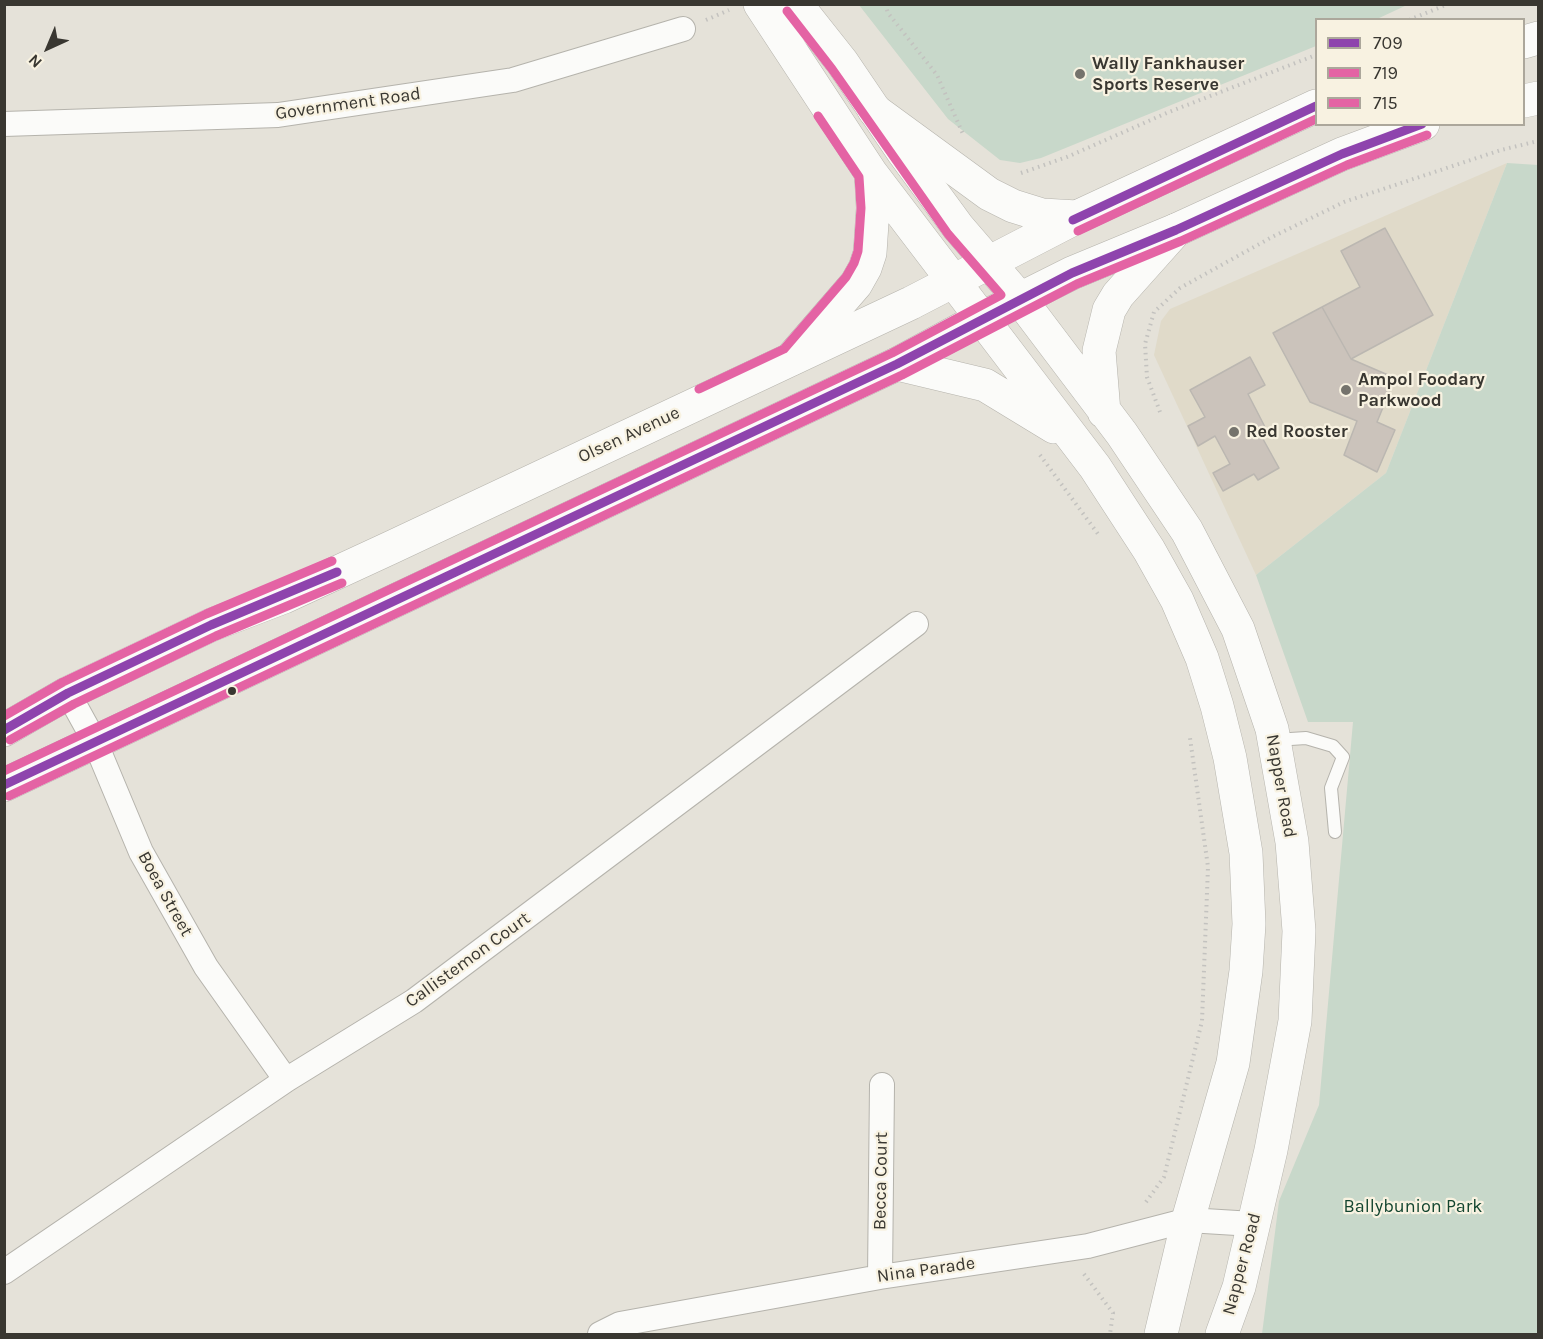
<!DOCTYPE html>
<style>
body{margin:0}
#map{position:relative;width:1543px;height:1339px;overflow:hidden;background:#e5e2d9;font-family:Karla,sans-serif}
canvas{display:block}
.frame{position:absolute;inset:0;border:6px solid #393731;pointer-events:none}
.legend{position:absolute;left:1315px;top:18px;width:210px;height:108px;box-sizing:border-box;background:#f8f2e1;border:2px solid #aca79b;margin:0;padding:8px 10px;list-style:none;font-size:18px;color:#393731}
.legend li{display:flex;align-items:center;gap:12px;height:30px}
.legend b{width:30px;border:2px solid #aca79b}
.north{position:absolute;left:18px;top:18px;width:60px;height:60px;-webkit-text-stroke:4px #f8f2e1;paint-order:stroke;rotate:224deg;font-size:16px;font-weight:700;line-height:24px;text-align:center;color:#393731}
.north::after{content:'';display:block;margin:auto;width:21px;height:27px;background:#393731;clip-path:polygon(50% 0,100% 100%,50% 72%,0 100%)}
</style>
<div id="map">
<canvas width="1543" height="1339"></canvas>
<div class="frame"></div>
<ul class="legend">
<li><b style="height:8px;background:#8e44ad"></b>709</li>
<li><b style="height:8px;background:#e463a4"></b>719</li>
<li><b style="height:8px;background:#e463a4"></b>715</li>
</ul>
<div class="north">N</div>
</div>
<script>
const ctx = document.querySelector('canvas').getContext('2d');
ctx.lineJoin = 'round';
function fill(path, color) { ctx.fillStyle = color; ctx.fill(path, 'evenodd'); }
const shape = rows => new Path2D(rows.map(r => 'M' + r).join(''));
function strokePath(path, color, width, dash) { ctx.strokeStyle = color; ctx.lineWidth = width; ctx.lineCap = dash ? 'butt' : 'round'; ctx.setLineDash(dash || []); ctx.stroke(path); }
function write(font, color, halo, rows, align = 'center') {
  ctx.font = font + ' Karla,sans-serif'; ctx.lineWidth = 4.5; ctx.setLineDash([]); ctx.textBaseline = 'middle'; ctx.strokeStyle = halo; ctx.fillStyle = color; for (const [text, x, y, turn = 0] of rows) {
    ctx.save(); ctx.translate(x, y); ctx.rotate((+turn || 0) * Math.PI / 180); ctx.textAlign = isNaN(turn) ? turn : align; if (halo) ctx.strokeText(text, 0, 0); ctx.fillText(text, 0, 0); ctx.restore();
  }
}
fill(shape([
 [1507,163,1386,473,1256,575,1154,355,1161,321,1170,309]
]), '#e0dac9');
fill(shape([
 [859,5,1407,5,1377,19,1316,20,1316,46,1041,158,1020,163,1000,160,948,119],
 [1507,163,1538,165,1538,1334,1262,1334,1279,1201,1319,1105,1353,722,1308,722,1256,575,1386,473]
]), '#c8d8ca');
const building = shape([
 [1385,228,1433,315,1351,359,1322,307,1360,287,1341,251,1385,228],
 [1322,307,1351,359,1395,378,1377,422,1395,430,1377,472,1344,455,1357,421,1310,402,1273,333,1322,307],
 [1250,357,1265,385,1248,394,1265,427,1258,430,1279,468,1258,480,1254,474,1223,491,1213,473,1230,464,1215,436,1198,446,1188,426,1205,417,1190,390,1250,357]
]);
fill(building, '#cbc3bb');
strokePath(building, '#bbb7b1', 1.5);
const service = shape([
 [1275,740,1306,738,1333,746,1343,757,1331,788,1335,832]
]);
const minor = shape([
 [4,124,278,115,513,80,683,29],
 [68,693,95,742,141,852,206,967,286,1080],
 [4,1272,286,1080,414,1001,916,624],
 [880,1277,882,1085],
 [600,1334,620,1324,880,1277,1088,1246,1188,1220,1253,1224]
]);
const secondary = shape([
 [760,4,871,173,1095,467,1149,550,1177,600,1202,658,1217,706,1230,758,1246,853,1249,924,1246,971,1233,1063,1188,1220,1161,1334],
 [796,4,842,62,903,152,958,227,1020,299,1122,434,1187,531,1238,629,1272,729,1292,842,1299,931,1295,1021,1271,1150,1239,1287,1222,1334],
 [791,359,856,284,865,268,870,253,873,208,871,173],
 [897,364,985,385,1054,427],
 [1104,412,1099,351,1109,310,1118,295,1176,230]
]);
const primary = shape([
 [1524,42,1538,38],
 [1524,101,1538,98],
 [874,110,989,194,1013,206,1042,215,1077,217],
 [4,730,68,693,211,625,284,597,390,548,911,303,1077,217,1316,106],
 [4,785,897,364,982,318,1072,273,1176,230,1342,154,1423,124]
]);
strokePath(service, '#b5b3ac', 14);
strokePath(minor, '#b5b3ac', 26);
strokePath(secondary, '#b5b3ac', 34);
strokePath(primary, '#b5b3ac', 34);
strokePath(shape([
 [885,4,888,13,937,75,963,134],
 [706,20,729,10],
 [1409,20,1448,4],
 [1021,173,1067,157,1169,112,1316,55],
 [1160,412,1147,377,1145,344,1154,312,1180,288,1272,237,1344,202,1501,150,1538,141],
 [1040,455,1098,534],
 [1146,1202,1164,1177,1202,1021,1208,867,1190,738],
 [1084,1274,1113,1313,1110,1334]
]), '#c3c2bf', 4, [1.5, 4.5]);
strokePath(service, '#fbfbf9', 12);
strokePath(minor, '#fbfbf9', 24);
strokePath(secondary, '#fbfbf9', 33);
strokePath(primary, '#fbfbf9', 33);
strokePath(shape([
 [1073,220,1316,106],
 [4,730,68,693,211,625,337,572],
 [4,785,897,364,1072,273,1176,230,1342,154,1422,124]
]), '#8e44ad', 9);
strokePath(shape([
 [1078,231,1316,119],
 [10,740,74,704,216,636,342,583],
 [9,796,902,375,1077,284,1181,241,1347,165,1427,135]
]), '#e463a4', 9);
strokePath(shape([
 [699,389,784,349,846,277,854,263,858,251,861,208,859,177,818,116],
 [4,716,63,682,206,614,332,561],
 [4,771,892,353,1001,295,948,234,832,69,787,11]
]), '#e463a4', 9);
for (const [x, y, r, color] of [
 [1080,74,6,"#75736c"],
 [1346,390,6,"#75736c"],
 [1234,432,6,"#75736c"],
 [232,691,5,"#393731"]
]) { const dot = new Path2D(); dot.arc(x, y, r, 0, 2 * Math.PI); ctx.fillStyle = color; ctx.fill(dot); strokePath(dot, '#f8f2e1', 2); }
write('bold 18px', '#393731', '#f8f2e1', [
 ["Wally Fankhauser",1092,64],
 ["Sports Reserve",1092,85],
 ["Ampol Foodary",1358,380],
 ["Parkwood",1358,401],
 ["Red Rooster",1246,432]
], 'left');
write('18px', '#393731', '#f8f2e1', [
 ["Government Road",348,104,-8],
 ["Olsen Avenue",629,435,-25],
 ["Napper Road",1281,786,80],
 ["Boea Street",165,894,61],
 ["Callistemon Court",468,960,-36],
 ["Becca Court",881,1181,-89],
 ["Napper Road",1242,1264,-75],
 ["Nina Parade",926,1270,-8]
]);
write('18px', '#13452f', '#f8f2e1', [
 ["Ballybunion Park",1413,1207]
]);
</script>
